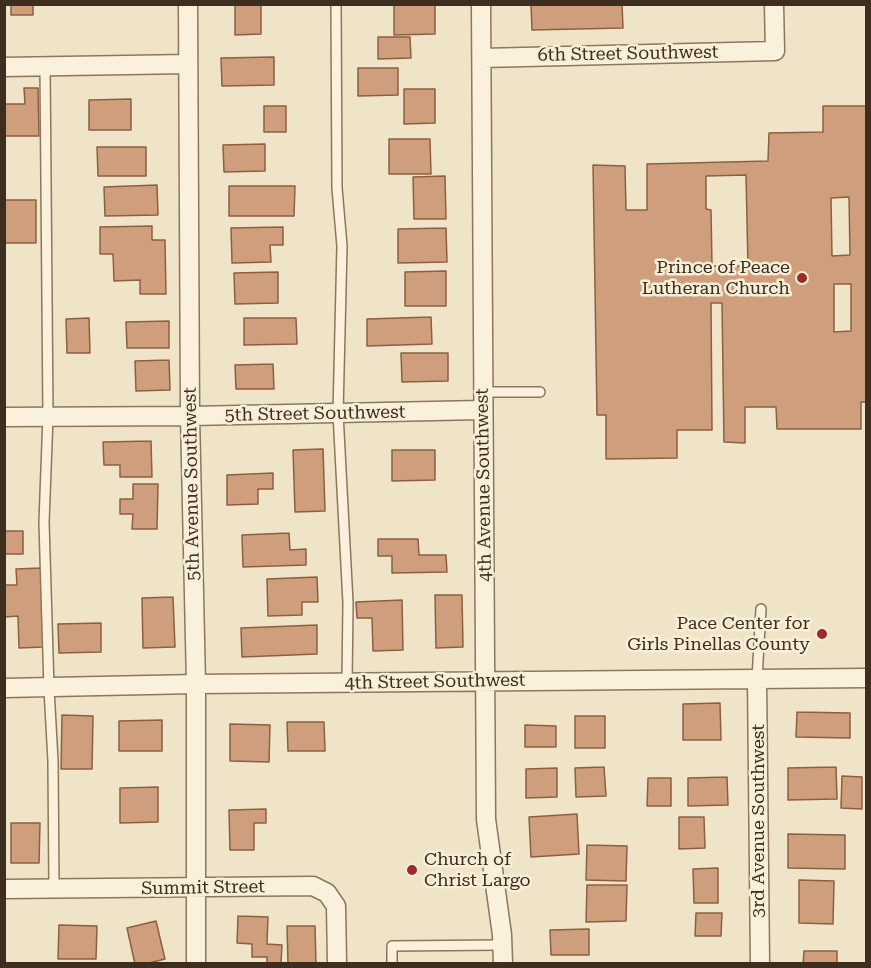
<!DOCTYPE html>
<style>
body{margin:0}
#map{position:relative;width:871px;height:968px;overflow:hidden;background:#f0e4c8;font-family:"Roboto Serif",serif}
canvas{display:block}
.frame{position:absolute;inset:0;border:6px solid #3d2e20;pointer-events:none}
</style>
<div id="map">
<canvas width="871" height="968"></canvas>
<div class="frame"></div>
</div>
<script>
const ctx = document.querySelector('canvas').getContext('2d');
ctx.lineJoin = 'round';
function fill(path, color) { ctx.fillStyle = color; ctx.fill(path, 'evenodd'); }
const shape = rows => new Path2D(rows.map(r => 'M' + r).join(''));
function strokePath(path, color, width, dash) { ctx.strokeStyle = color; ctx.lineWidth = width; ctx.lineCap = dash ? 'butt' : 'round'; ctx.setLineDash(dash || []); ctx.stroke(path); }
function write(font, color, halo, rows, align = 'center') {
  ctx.font = font + ' "Roboto Serif",serif'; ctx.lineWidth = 5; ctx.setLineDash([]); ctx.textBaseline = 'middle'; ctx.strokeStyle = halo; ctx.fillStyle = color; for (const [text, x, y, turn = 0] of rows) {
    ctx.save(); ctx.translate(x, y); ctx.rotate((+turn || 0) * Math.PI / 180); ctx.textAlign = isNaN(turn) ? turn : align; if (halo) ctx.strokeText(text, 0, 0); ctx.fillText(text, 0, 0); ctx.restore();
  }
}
const building = shape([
 [11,4,33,4,33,15,11,15,11,4],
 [235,4,261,4,261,34,235,35,235,4],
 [394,4,435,4,435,34,394,35,394,4],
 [531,4,622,4,623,28,532,30,531,4],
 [378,37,410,37,411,58,378,59,378,37],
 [274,57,274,85,222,86,221,58,274,57],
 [358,68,398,68,398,95,358,96,358,68],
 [24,88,38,88,39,136,4,136,4,104,25,104,24,88],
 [404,89,435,89,435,123,404,124,404,89],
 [131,99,131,130,89,130,89,100,131,99],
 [264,106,286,106,286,132,264,132,264,106],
 [823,106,866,106,866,402,861,402,861,429,777,429,776,407,745,407,745,443,724,442,722,303,711,303,712,430,677,430,677,458,606,459,606,415,597,415,593,165,625,166,626,210,647,210,647,164,768,161,769,133,823,132,823,106],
 [746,175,748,266,712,266,711,210,706,209,706,176,746,175],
 [849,197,850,255,832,256,831,198,849,197],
 [834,284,851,284,851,331,834,332,834,284],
 [389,139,430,139,431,174,389,174,389,139],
 [265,144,265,171,224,172,223,145,265,144],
 [97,147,146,147,146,176,98,176,97,147],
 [445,176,446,219,414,219,413,177,445,176],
 [157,185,158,215,105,216,104,187,157,185],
 [229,186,295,186,294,216,229,216,229,186],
 [4,200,36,200,36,243,4,243,4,200],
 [152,226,152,240,165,240,166,294,140,294,140,280,114,281,113,254,100,254,100,227,152,226],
 [283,227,283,245,270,245,271,262,232,263,231,228,283,227],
 [446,228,447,262,398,263,398,229,446,228],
 [446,271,446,306,405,306,405,272,446,271],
 [278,272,278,303,235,304,234,273,278,272],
 [431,317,432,344,367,346,367,319,431,317],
 [89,318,90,353,67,353,66,319,89,318],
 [244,318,296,318,297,344,244,345,244,318],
 [169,321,169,348,127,348,126,322,169,321],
 [401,353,448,353,448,381,402,382,401,353],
 [169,360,170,390,136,391,135,361,169,360],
 [273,364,274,389,236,389,235,365,273,364],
 [151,441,152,477,120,477,120,465,104,465,103,442,151,441],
 [323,449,325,511,295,512,293,450,323,449],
 [392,450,435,450,435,480,392,481,392,450],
 [273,473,273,489,258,489,258,504,227,505,227,475,273,473],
 [133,484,158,484,157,529,132,529,133,514,120,514,120,499,133,499,133,484],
 [4,531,23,531,23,554,4,554,4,531],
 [289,533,290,550,306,549,306,565,243,567,242,535,289,533],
 [378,539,418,539,419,555,446,555,447,572,392,573,392,556,378,556,378,539],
 [41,568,43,647,19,648,18,616,5,617,4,585,17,585,16,569,41,568],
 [317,577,318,602,302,602,302,615,268,616,267,579,317,577],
 [435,595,462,595,463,647,436,648,435,595],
 [173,597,175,647,143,648,142,598,173,597],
 [402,600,403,650,373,651,372,618,357,618,356,602,402,600],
 [101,623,101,652,59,653,58,624,101,623],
 [317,625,317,654,242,657,241,628,317,625],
 [720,703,721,740,683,740,683,704,720,703],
 [797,712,850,713,850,738,796,737,797,712],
 [62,715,93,716,92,769,61,769,62,715],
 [575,716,605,716,605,748,575,748,575,716],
 [162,720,162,751,119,751,119,721,162,720],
 [287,722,324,722,325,751,288,751,287,722],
 [230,724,270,725,269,762,230,761,230,724],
 [525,725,556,726,556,747,525,747,525,725],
 [604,767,606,796,576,797,575,768,604,767],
 [836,767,837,799,788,800,788,768,836,767],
 [557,768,557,797,526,798,526,769,557,768],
 [842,776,862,777,862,809,841,808,842,776],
 [727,777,728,805,688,806,688,778,727,777],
 [648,778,671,778,671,806,647,806,648,778],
 [158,787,158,822,120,823,120,788,158,787],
 [266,809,266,823,254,823,254,850,230,850,229,810,266,809],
 [577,814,579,854,531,857,529,817,577,814],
 [679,817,704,817,705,848,679,849,679,817],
 [11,823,40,823,39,863,11,863,11,823],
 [788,834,845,835,845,869,788,868,788,834],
 [587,845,627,846,626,881,586,880,587,845],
 [718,868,718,903,694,903,693,869,718,868],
 [799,880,834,881,833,924,799,923,799,880],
 [587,885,627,885,626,921,586,922,587,885],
 [696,913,722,913,721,936,695,936,696,913],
 [238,916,268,917,267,944,282,945,281,964,267,964,267,957,252,957,252,944,237,943,238,916],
 [156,921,165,959,145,964,135,964,127,928,156,921],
 [59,925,97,926,96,959,58,959,59,925],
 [287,926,315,926,316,964,288,964,287,926],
 [589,929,589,955,551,955,550,930,589,929],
 [804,951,837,951,837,964,803,964,804,951]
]);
fill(building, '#cf9f7d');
strokePath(building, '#8d5f41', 1.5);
const service = shape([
 [336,4,337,188,342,246,338,413,348,603,347,683],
 [45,66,48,416,44,522,49,689,53,761,54,889],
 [482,392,540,392],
 [757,679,761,609],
 [392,964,392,946,502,945]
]);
const minor = shape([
 [188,4,190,416,196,684,196,964],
 [481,4,486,819,502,935,503,964],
 [482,58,775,51,774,4],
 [4,67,188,64],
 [4,417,190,416,482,410],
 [757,679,760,964],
 [4,688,196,684,866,678],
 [4,889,313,886,327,893,336,906,337,964]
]);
strokePath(service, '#8d765c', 12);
strokePath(minor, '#8d765c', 21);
strokePath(service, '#faf1dc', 9);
strokePath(minor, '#faf1dc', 18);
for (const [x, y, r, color] of [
 [802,278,6,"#9e2a2b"],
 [822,634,6,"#9e2a2b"],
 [412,870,6,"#9e2a2b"]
]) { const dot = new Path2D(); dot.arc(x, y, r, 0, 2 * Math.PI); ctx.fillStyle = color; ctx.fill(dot); strokePath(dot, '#f7eed8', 2); }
write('18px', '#3d2e20', '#f7eed8', [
 ["6th Street Southwest",628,54,-1],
 ["5th Street Southwest",315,414,-1],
 ["5th Avenue Southwest",192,484,-91],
 ["4th Avenue Southwest",484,485,-91],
 ["4th Street Southwest",435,682,-1],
 ["3rd Avenue Southwest",759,821,-90],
 ["Summit Street",203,888,-1]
]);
write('18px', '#3d2e20', '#f7eed8', [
 ["Prince of Peace",790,268],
 ["Lutheran Church",790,289],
 ["Pace Center for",810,624],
 ["Girls Pinellas County",810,645],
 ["Church of",424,860,"left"],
 ["Christ Largo",424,881,"left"]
], 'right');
</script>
